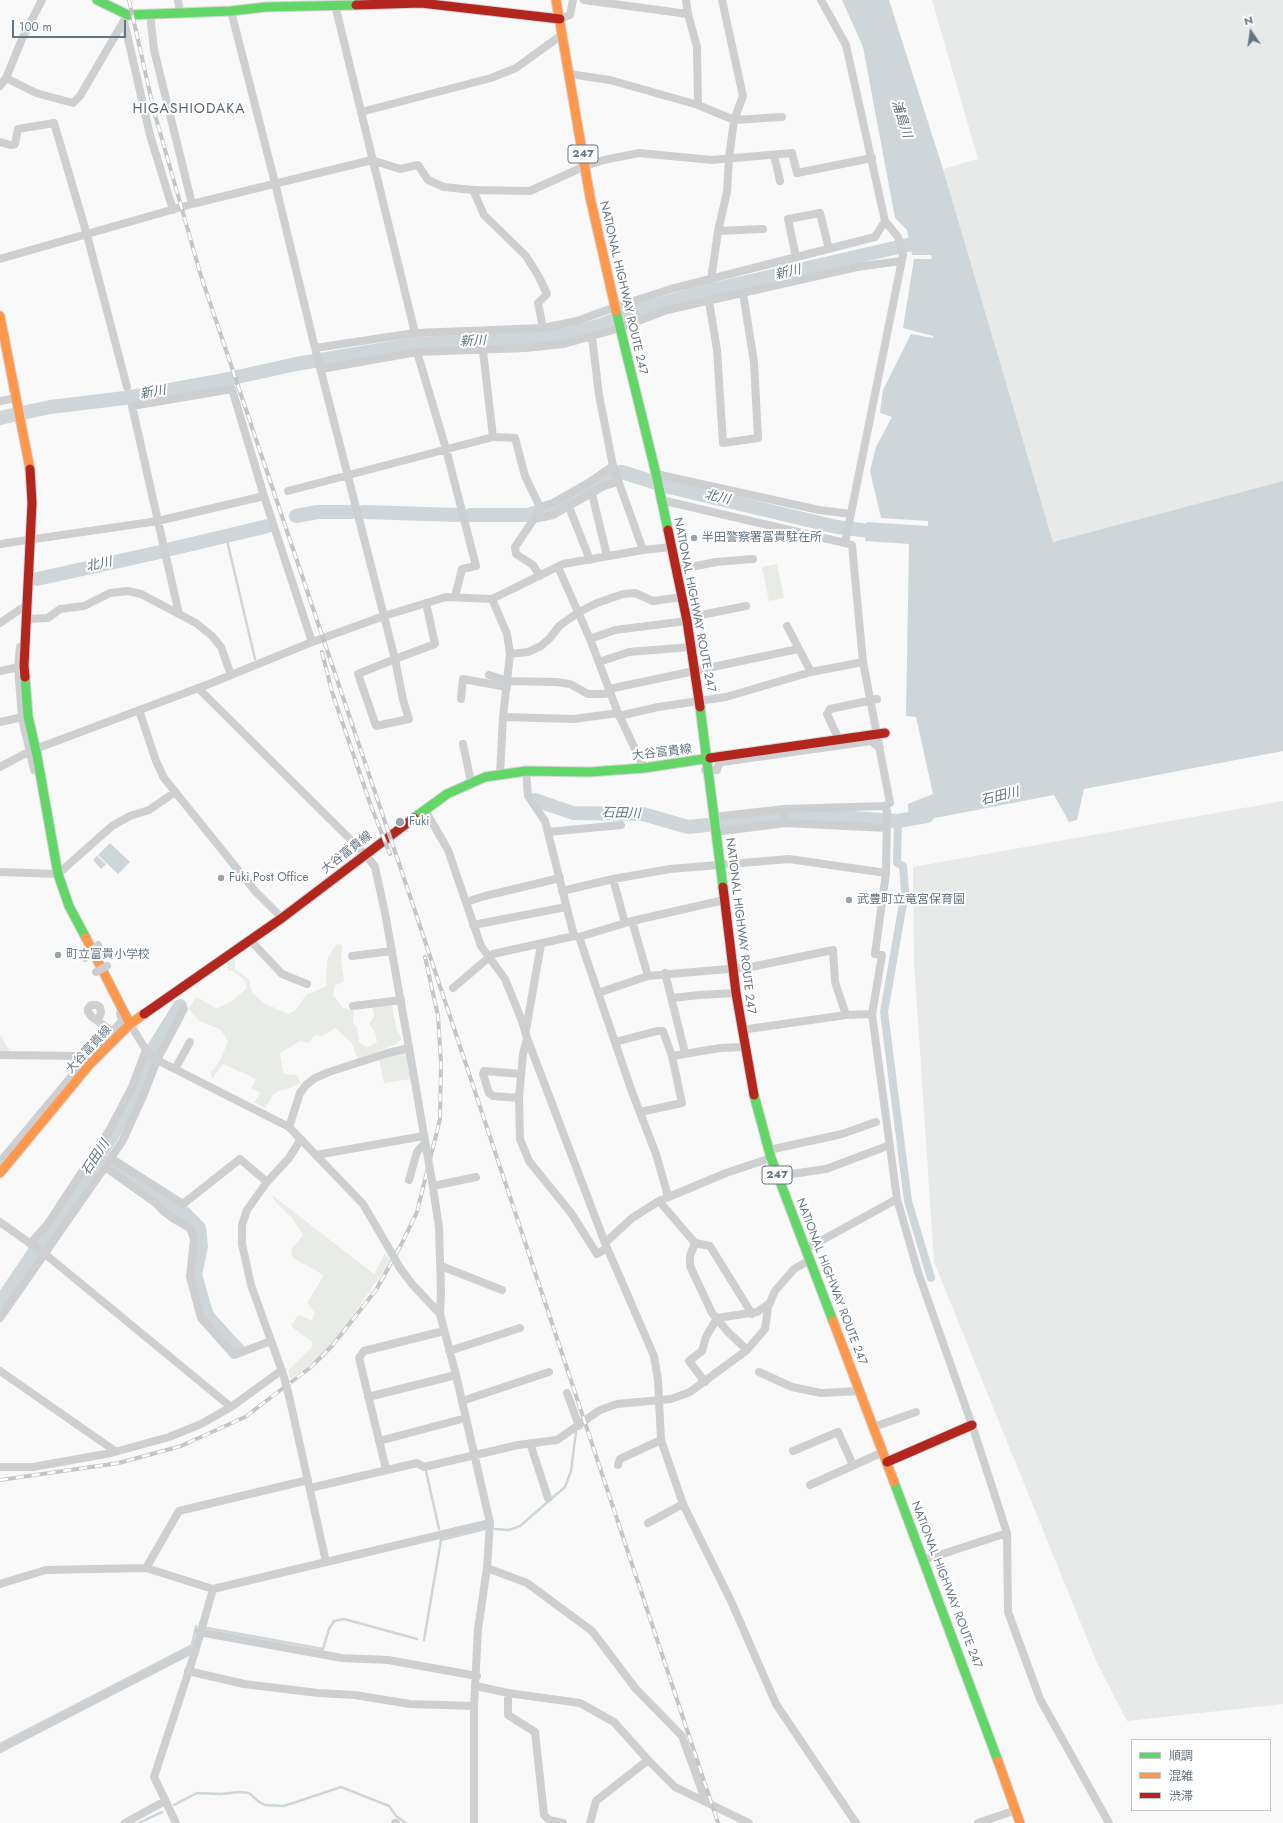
<!DOCTYPE html>
<meta charset="utf-8">
<style>
body{margin:0}
#map{position:relative;width:1283px;height:1823px;overflow:hidden;background:#f9f9f9;font-family:Jost,"Noto Sans JP",sans-serif}
canvas{display:block}
.legend{position:absolute;left:1131px;top:1739px;width:140px;height:72px;box-sizing:border-box;background:#fff;border:1px solid #c1c8cd;margin:0;padding:5px 7px;list-style:none;font-size:12px;color:#657683}
.legend li{display:flex;align-items:center;gap:8px;height:20px}
.legend b{width:20px;border:1px solid #c1c8cd}
.north{position:absolute;left:1231px;top:12px;width:40px;height:40px;-webkit-text-stroke:3px #fff;paint-order:stroke;rotate:347deg;font-size:11px;font-weight:700;line-height:16px;text-align:center;color:#657683}
.north::after{content:'';display:block;margin:auto;width:14px;height:18px;background:#657683;clip-path:polygon(50% 0,100% 100%,50% 72%,0 100%)}
.scale{position:absolute;left:12px;top:20px;width:114px;height:18px;box-sizing:border-box;border:2px solid #657683;border-top:0;padding-left:5px;font-size:12px;line-height:14px;white-space:nowrap;color:#657683;-webkit-text-stroke:3px #fff;paint-order:stroke}
</style>
<div id="map">
<canvas width="1283" height="1823"></canvas>
<ul class="legend">
<li><b style="height:5px;background:#63d668"></b>順調</li>
<li><b style="height:5px;background:#ff974d"></b>混雑</li>
<li><b style="height:5px;background:#b3261e"></b>渋滞</li>
</ul>
<div class="north">N</div>
<div class="scale">100 m</div>
</div>
<script>
const ctx = document.querySelector('canvas').getContext('2d');
ctx.lineJoin = 'round';
function fill(path, color) { ctx.fillStyle = color; ctx.fill(path, 'evenodd'); }
const shape = rows => new Path2D(rows.map(r => 'M' + r).join(''));
function strokePath(path, color, width, dash) { ctx.strokeStyle = color; ctx.lineWidth = width; ctx.lineCap = dash ? 'butt' : 'round'; ctx.setLineDash(dash || []); ctx.stroke(path); }
function write(font, color, halo, rows, align = 'center') {
  ctx.font = font + ' Jost,"Noto Sans JP",sans-serif'; ctx.lineWidth = 4; ctx.setLineDash([]); ctx.textBaseline = 'middle'; ctx.strokeStyle = halo; ctx.fillStyle = color; for (const [text, x, y, turn = 0] of rows) {
    ctx.save(); ctx.translate(x, y); ctx.rotate((+turn || 0) * Math.PI / 180); ctx.textAlign = isNaN(turn) ? turn : align; if (halo) ctx.strokeText(text, 0, 0); ctx.fillText(text, 0, 0); ctx.restore();
  }
}
fill(shape([
 [932,0,1283,0,1283,481,1053,542,943,169,978,159],
 [1283,801,1283,1704,1127,1721,1097,1663,934,1262,914,961,913,867]
]), '#e8e9e9');
fill(shape([
 [777,564,784,598,769,601,762,567],
 [337,944,342,945,341,960,344,982,335,985,333,995,342,1007,354,1011,353,1022,357,1028,359,1042,367,1047,377,1042,375,1032,369,1024,374,1016,372,1006,392,1005,397,1031,402,1039,396,1044,358,1060,352,1043,335,1028,322,1036,315,1035,309,1043,300,1041,280,1053,283,1072,287,1074,297,1075,301,1083,287,1089,278,1091,273,1095,265,1108,254,1102,261,1093,251,1088,256,1079,223,1064,212,1079,210,1072,213,1070,219,1062,228,1042,221,1030,198,1020,189,1009,196,997,216,1008,231,1002,247,988,244,980,233,971,228,971,227,964,235,959,235,969,249,980,252,993,264,1003,288,1014,295,1011,306,995,327,986,326,977,328,957],
 [0,1035,9,1050,9,1053,0,1053],
 [406,1051,411,1079,384,1083,379,1059],
 [272,1195,374,1274,385,1253,390,1261,342,1332,316,1361,290,1379,288,1370,312,1347,312,1342,291,1326,298,1315,312,1320,315,1313,307,1303,324,1275,293,1258,291,1250,303,1235,292,1218,275,1201]
]), '#e8ebe6');
fill(shape([
 [842,0,889,0,943,169,1053,542,1283,481,1283,751,1084,789,1077,820,1069,822,1054,795,909,823,908,804,933,794,916,717,906,716,909,544,865,541,867,522,928,526,928,521,881,518,870,471,876,447,892,417,880,413,883,390,911,334,933,338,933,336,903,328,914,259,932,259,931,255,912,255,907,230,895,218,863,47],
 [110,843,130,862,118,874,98,855],
 [97,856,106,864,101,869,93,860]
]), '#ced6d9');
strokePath(shape([
 [226,536,255,659],
 [426,1471,439,1529],
 [495,1529,509,1530,520,1526,565,1487,571,1471,576,1432],
 [207,1628,323,1649,329,1629,334,1621,344,1619,417,1639],
 [424,1640,441,1540,485,1529],
 [0,1744,192,1645,196,1626],
 [174,1805,197,1793,221,1794,239,1792,249,1793,259,1802,265,1805,284,1806,341,1787,389,1806,396,1816,406,1823],
 [139,1823,162,1812]
]), '#ced6d9', 2.5);
strokePath(shape([
 [898,821,897,863,903,866,905,892,884,1012,908,1201,931,1278]
]), '#ced6d9', 8);
strokePath(shape([
 [0,418,50,407,125,398,219,381,296,364,416,344,504,340,569,334,601,325,643,309,699,293,929,240],
 [363,512,458,515],
 [470,515,527,515,556,507,611,474,622,472,669,487,837,527,885,533],
 [296,516,318,512,351,512],
 [171,549,268,526],
 [37,579,160,552],
 [535,800,573,813,643,814,688,827,707,825],
 [788,817,823,816,898,821,927,816],
 [725,823,782,817],
 [111,1165,183,1212,199,1228,201,1246,195,1275,207,1316,238,1350],
 [0,1303,99,1156,126,1113,155,1046,180,1006]
]), '#ced6d9', 14);
const fast = shape([
 [97,0,128,15,231,11,266,7,356,5],
 [616,311,656,474,668,530],
 [25,677,28,716,37,756,58,874,69,906,86,938],
 [700,707,723,887],
 [414,818,447,794,485,777,526,771,589,772,644,768,710,758],
 [754,1095,771,1158,833,1321],
 [894,1482,998,1761]
]);
const slow = shape([
 [556,0,590,197,616,311],
 [0,316,30,469],
 [86,938,130,1024],
 [0,1173,90,1064,130,1024,144,1014],
 [833,1321,894,1482],
 [998,1761,1020,1823]
]);
const jam = shape([
 [356,5,421,3,560,19],
 [668,530,687,621,700,707],
 [25,677,24,666,32,503,30,469],
 [710,758,885,733],
 [723,887,736,993,754,1095],
 [144,1014,282,918,414,818],
 [887,1462,972,1425]
]);
strokePath(fast, '#d5d6d7', 11);
strokePath(slow, '#d5d6d7', 11);
strokePath(jam, '#d5d6d7', 11);
strokePath(shape([
 [178,0,180,12],
 [584,0,688,14,686,0],
 [335,5,415,333],
 [231,11,275,183,315,348,395,659,403,700,409,719,376,726,358,674,395,659,435,644,426,603],
 [150,14,154,50,192,204],
 [688,14,697,47,698,105,734,120,782,117],
 [560,19,570,15,573,0],
 [124,21,150,135,173,210],
 [569,74,610,80,698,105],
 [6,78,36,93,73,103,80,96,125,19],
 [0,86,6,78,22,39,42,0],
 [361,112,491,78,516,68,563,34],
 [0,142,11,145,15,144,18,129,54,123,87,235,127,387],
 [774,155,780,181],
 [473,190,484,215,526,256,539,277,547,294,538,303,543,328],
 [718,231,763,229],
 [796,257,788,219,820,213,829,249],
 [0,259,192,204,372,160,400,169,418,165,428,180,444,187,473,190,530,191,585,166,604,160,639,153,712,160,792,153,797,173,872,158],
 [711,280,718,231,727,192,729,158,734,120,743,96,722,0],
 [709,301,717,350,723,443,758,438,754,362,743,293],
 [592,337,599,395,613,466,643,550],
 [315,348,415,333,543,328,577,321,615,307,671,289,875,237,885,221],
 [483,351,493,437],
 [417,352,446,449,476,566,462,569,455,597],
 [321,369,417,352,525,348,564,344,620,328,667,310,857,267,901,261],
 [0,401,17,398],
 [656,474,819,510,851,514],
 [288,491,493,437,515,438,525,476,540,507],
 [592,494,607,556],
 [661,500,845,543],
 [540,507,534,519,515,547,516,554,533,565,540,576],
 [540,507,553,503,588,483,613,466],
 [569,507,590,560],
 [534,519,553,515,604,486,618,482],
 [0,544,158,521,264,496],
 [558,567,590,639,618,713,644,768],
 [676,570,716,562,753,559],
 [492,599,507,634,510,654,503,717,500,774],
 [686,618,746,606],
 [26,619,48,618,60,609,84,606,110,593,128,591,141,594,179,614],
 [0,623,22,608,27,608],
 [787,626,811,672],
 [590,639,615,630,687,621],
 [20,647,18,667,22,718,34,770],
 [510,654,528,652,541,646,550,638,559,626,579,612,597,603,623,594,635,593,653,601,682,597],
 [599,662,629,652,691,647],
 [0,671,23,666],
 [231,675,221,647,212,636,196,623,179,614,132,406,232,389,264,496,312,642],
 [489,675,508,681,556,682,570,684,588,694,602,694,611,693],
 [198,688,366,855,375,867,385,913,409,1048,388,1053,329,1072,315,1078,306,1085,300,1093,289,1127],
 [609,689,798,649],
 [461,699,463,679,507,687],
 [139,710,156,761,164,778,255,891,282,918],
 [619,716,658,707,726,697,811,672,863,662],
 [503,717,574,719,618,713],
 [0,722,27,716],
 [839,740,827,714,830,709,877,699],
 [463,744,471,782],
 [0,767,30,751,209,684,312,642,384,616,446,597,492,599,563,564,643,550,671,547],
 [705,770,717,770,718,766,722,762,871,741,880,748],
 [526,771,528,796,545,821,574,936],
 [885,806,887,811,886,873],
 [425,810,448,850,481,946,505,979,522,1021,527,1038,605,1243,654,1356,658,1380,661,1440,683,1504,731,1601,776,1704,856,1823],
 [713,817,784,809],
 [786,823,784,809,885,806,890,803,863,662,852,545,845,543,903,255,898,237,885,221,846,45,821,0],
 [548,832,621,825],
 [715,832,786,823,887,828],
 [0,872,58,874,112,826,130,816,149,810,175,792],
 [613,879,625,923],
 [562,891,613,879,670,869,789,859,886,873,875,954,882,955,872,1014,897,1199,918,1272,972,1425,1007,1533,1008,1612,1040,1699,1109,1823],
 [466,902,485,896,560,878],
 [632,921,648,976],
 [473,925,566,907],
 [579,937,632,1092,656,1154,668,1196],
 [250,940,282,974,307,984],
 [352,956,392,951],
 [665,973,685,1053],
 [453,988,493,954,574,936,579,937,632,921,724,900],
 [598,993,648,976,751,967,833,950,835,982,846,1015,741,1030],
 [672,998,699,995,736,993],
 [353,1006,401,1000],
 [846,1015,872,1014],
 [98,1020,101,1013,100,1007,97,1005,91,1005,88,1009,88,1012,92,1017,116,1034],
 [130,1024,146,1050,157,1060,289,1127,363,1204,387,1245],
 [526,1030,541,944],
 [527,1039,523,1054,519,1098,520,1139,529,1161,571,1213,597,1254,607,1248],
 [615,1042,657,1031,663,1031,672,1056,720,1048,744,1047],
 [409,1048,427,1152],
 [0,1055,80,1056,88,1062],
 [175,1069,190,1042],
 [519,1098,493,1096,489,1093,483,1074,484,1071,521,1074],
 [640,1112,682,1103,672,1056],
 [769,1150,842,1134,876,1122],
 [316,1155,424,1136],
 [111,1158,183,1204,240,1159,267,1182],
 [0,1162,85,1060,122,1021,120,1013,124,1011],
 [105,1167,157,1204,162,1210,174,1219,190,1228,194,1239,190,1277,201,1318,234,1355,271,1341],
 [778,1176,826,1169,890,1145],
 [409,1180,417,1152,425,1143],
 [432,1181,439,1227,441,1291,440,1314,456,1375,490,1523,487,1568,478,1629,474,1706,474,1823],
 [433,1186,476,1177],
 [659,1201,695,1243,690,1256,690,1266,712,1313,727,1331,747,1350],
 [0,1222,45,1254,231,1407,282,1370],
 [605,1243,632,1218,659,1201,726,1173,771,1158],
 [695,1243,710,1246,752,1314],
 [30,1244,49,1222,110,1129,132,1087,146,1050],
 [806,1249,897,1199],
 [441,1266,502,1290],
 [400,1268,412,1284,440,1314],
 [0,1318,105,1167,123,1140,144,1094,157,1060,184,1009],
 [449,1351,520,1328],
 [0,1371,115,1451],
 [759,1372,792,1387,821,1393,860,1391],
 [283,1374,251,1285,242,1244,242,1225,247,1210,267,1182,289,1158,301,1139],
 [705,1382,689,1361,702,1351,706,1337,717,1318,757,1312,770,1303],
 [567,1393,579,1426],
 [289,1396,326,1562],
 [368,1397,456,1375],
 [462,1401,549,1372],
 [874,1427,916,1412],
 [379,1441,466,1418],
 [530,1443,548,1498],
 [793,1451,838,1432,853,1465],
 [618,1465,620,1459,661,1440],
 [0,1467,33,1467,111,1453,169,1437,201,1424,231,1407],
 [386,1469,359,1358,364,1351,444,1331],
 [810,1485,883,1452],
 [310,1488,417,1463,424,1467,518,1445,557,1440,600,1410,617,1404,671,1399,690,1392,747,1350,765,1329,768,1307,775,1291,794,1269,810,1260],
 [648,1523,683,1504],
 [924,1560,1007,1533],
 [146,1568,179,1511,308,1480],
 [487,1568,527,1583,592,1631,636,1689,682,1736,706,1802],
 [0,1584,46,1570,146,1568,213,1589,490,1523],
 [199,1632,342,1658,388,1660,477,1676],
 [188,1671,244,1684,318,1693,355,1695,410,1704,474,1706],
 [476,1686,508,1693,580,1703,614,1722,648,1760,675,1787,749,1823],
 [508,1693,508,1715,535,1732,544,1815,549,1820,563,1823],
 [0,1749,190,1651,195,1652],
 [125,1823,165,1801],
 [176,1823,154,1777,195,1652,213,1589],
 [395,1823,396,1823],
 [590,1823,596,1801,648,1760],
 [978,1823,1016,1810]
]), '#cecfd0', 8);
strokePath(fast, '#63d668', 9);
strokePath(slow, '#ff974d', 9);
strokePath(jam, '#b3261e', 9);
const rail = shape([
 [129,0,154,111,201,276,412,902,718,1823],
 [322,652,332,692,371,806,390,854],
 [0,1480,119,1463,181,1446,245,1417,311,1367,332,1346,376,1290,400,1247,417,1212,440,1119,441,1063,438,1016,425,957]
]);
strokePath(rail, '#c3c5c6', 4);
strokePath(rail, '#fff', 2.5, [8]);
strokePath(shape([
 [85,958,98,945],
 [96,972,107,966],
 [427,1152,432,1181],
 [387,1245,400,1268],
 [284,1377,289,1396]
]), '#cecfd0', 8);
for (const [x, y, r, color] of [
 [694,538,4,"#99a4ac"],
 [400,822,5,"#99a4ac"],
 [221,878,4,"#99a4ac"],
 [849,900,4,"#99a4ac"],
 [58,955,4,"#99a4ac"]
]) { const dot = new Path2D(); dot.arc(x, y, r, 0, 2 * Math.PI); ctx.fillStyle = color; ctx.fill(dot); strokePath(dot, '#fff', 1.5); }
for (const [x, y, w] of [
 [583,154,30],
 [777,1175,30]
]) { const box = new Path2D(); box.roundRect(x - w / 2, y - 9, w, 18, 3); ctx.fillStyle = '#fff'; ctx.fill(box); strokePath(box, '#657683', 1); }
write('bold 11px', '#657683', null, [
 ["247",583,154],
 ["247",777,1175]
]);
write('12px', '#657683', '#fff', [
 ["NATIONAL HIGHWAY ROUTE 247",623,288,77],
 ["NATIONAL HIGHWAY ROUTE 247",694,605,79],
 ["大谷富貴線",662,753,-7],
 ["大谷富貴線",347,853,-38],
 ["NATIONAL HIGHWAY ROUTE 247",740,926,83],
 ["大谷富貴線",89,1050,-47],
 ["NATIONAL HIGHWAY ROUTE 247",831,1282,69],
 ["NATIONAL HIGHWAY ROUTE 247",946,1585,69]
]);
write('12px', '#657683', '#fff', [
 ["半田警察署冨貴駐在所",702,538],
 ["Fuki",409,822],
 ["Fuki Post Office",229,878],
 ["武豊町立竜宮保育園",857,900],
 ["町立富貴小学校",66,955]
], 'left');
write('italic 13px', '#60757c', '#fff', [
 ["浦島川",901,119,72],
 ["新川",788,273,-13],
 ["新川",473,342,-2],
 ["新川",153,393,-10],
 ["北川",717,498,13],
 ["北川",99,565,-12],
 ["石田川",1000,797,-14],
 ["石田川",621,814,1],
 ["石田川",96,1158,-57]
]);
ctx.letterSpacing = '1px';
write('14px', '#57646e', '#fff', [
 ["HIGASHIODAKA",189,110]
]);
ctx.letterSpacing = '0px';
</script>
